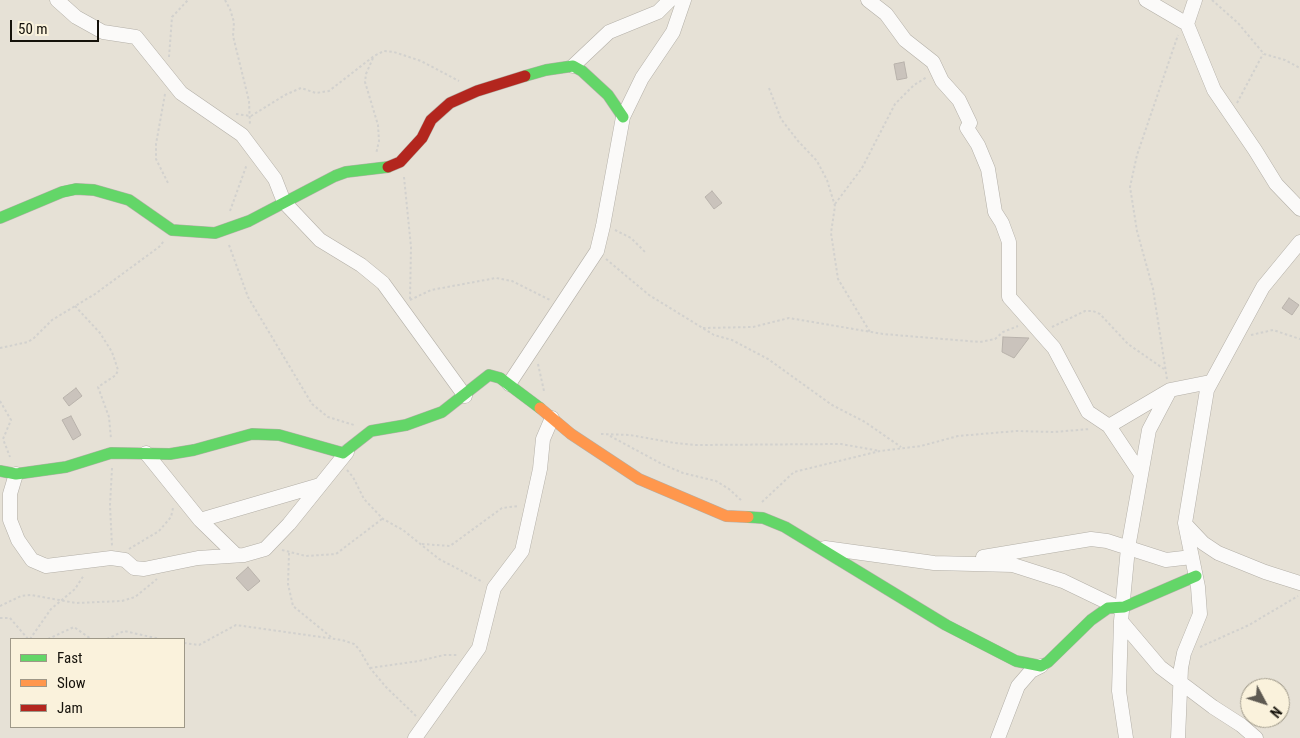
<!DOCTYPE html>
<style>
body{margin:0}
#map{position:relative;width:1300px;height:738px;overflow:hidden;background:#e6e1d6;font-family:"Roboto Condensed",sans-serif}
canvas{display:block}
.legend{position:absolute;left:10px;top:638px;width:175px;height:90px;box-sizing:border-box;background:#faf2dc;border:1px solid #9e9888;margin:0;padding:6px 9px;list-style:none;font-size:15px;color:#15120b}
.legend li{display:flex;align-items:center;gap:10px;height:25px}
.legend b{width:25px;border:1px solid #9e9888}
.north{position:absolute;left:1240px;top:678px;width:50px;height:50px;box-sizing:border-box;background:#faf2dc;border:1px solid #9e9888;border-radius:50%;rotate:130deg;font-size:14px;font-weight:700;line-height:20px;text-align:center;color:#15120b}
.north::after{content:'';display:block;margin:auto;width:18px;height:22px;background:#5e5a52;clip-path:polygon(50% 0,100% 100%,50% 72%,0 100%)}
.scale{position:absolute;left:10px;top:20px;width:89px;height:22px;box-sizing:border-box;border:2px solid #15120b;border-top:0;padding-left:6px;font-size:15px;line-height:18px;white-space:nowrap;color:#15120b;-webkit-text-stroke:4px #faf2dc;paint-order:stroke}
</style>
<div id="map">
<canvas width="1300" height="738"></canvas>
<ul class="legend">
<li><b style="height:6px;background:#63d668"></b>Fast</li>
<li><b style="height:6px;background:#ff974d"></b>Slow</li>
<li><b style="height:6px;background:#b3261e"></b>Jam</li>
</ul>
<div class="north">N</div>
<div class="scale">50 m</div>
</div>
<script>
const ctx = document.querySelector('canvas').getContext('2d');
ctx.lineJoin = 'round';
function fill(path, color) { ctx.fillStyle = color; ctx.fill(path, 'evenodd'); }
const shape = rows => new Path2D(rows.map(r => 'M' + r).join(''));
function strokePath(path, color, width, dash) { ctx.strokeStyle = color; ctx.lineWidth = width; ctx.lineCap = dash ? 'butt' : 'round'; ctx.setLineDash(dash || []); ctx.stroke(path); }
const building = shape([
 [904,62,907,78,897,80,894,64,904,62],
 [712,191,722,203,714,209,705,197,712,191],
 [1289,298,1299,305,1292,315,1282,308,1289,298],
 [1003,337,1029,338,1014,358,1002,352,1003,337],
 [76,388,82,396,69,406,63,398,76,388],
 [71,416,81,435,73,440,62,420,71,416],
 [248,567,260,581,248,591,236,578,248,567]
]);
fill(building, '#cac3bc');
strokePath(building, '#b8b2ab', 1);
const street = shape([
 [57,0,76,17,103,32,136,37,181,93,242,135,275,179,284,202,320,240,361,265,383,283,465,396],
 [868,0,886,14,905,40,933,62,942,81,959,100,970,123,967,128,978,145,988,169,995,212,1002,223,1009,242,1009,297,1054,348,1088,412,1109,426,1170,390,1210,382],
 [1146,0,1187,24,1214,90,1255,150,1276,184,1300,209],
 [1187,24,1195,0],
 [573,66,609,32,658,12,670,0],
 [509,384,597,251,603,226,623,117,642,78,673,32,684,0],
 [1109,426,1141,474],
 [146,453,200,520,236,555],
 [16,474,10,494,10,520,18,540,32,560,46,566,111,558,125,560,134,568,144,569,198,558,244,555,265,549,289,524,347,452],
 [200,520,320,485],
 [1187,526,1203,543,1218,553,1265,572,1300,583],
 [825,548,934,563,1013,565,1063,581,1117,607],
 [983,557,1091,539,1107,541,1166,560,1192,557],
 [1121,621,1160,667,1213,707,1241,725,1256,738],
 [415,738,479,648,494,588,522,551,540,469,543,439,552,418],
 [998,738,1018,686,1031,671,1041,666],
 [1126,738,1119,691,1121,621,1128,548,1149,430,1169,392],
 [1178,738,1181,668,1184,653,1200,614,1198,587,1185,523,1207,390,1263,287,1300,242]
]);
const fast = shape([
 [525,76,546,70,573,66,582,71,608,95,623,117],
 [0,218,62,192,76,189,94,190,129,200,172,230,215,233,249,221,335,176,346,172,388,167],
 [0,471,16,474,66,467,111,453,170,454,194,450,252,434,279,435,343,453,371,431,406,425,442,412,489,375,500,378,540,408],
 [748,517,763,518,785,527,946,625,1016,661,1041,666,1048,662,1091,620,1108,608,1124,607,1196,576]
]);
const slow = shape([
 [540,408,571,434,639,479,726,516,748,517]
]);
const jam = shape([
 [388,167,400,162,422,138,431,120,450,103,477,91,525,76]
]);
strokePath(street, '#b3afa7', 15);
strokePath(fast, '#b3afa7', 12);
strokePath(slow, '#b3afa7', 12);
strokePath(jam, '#b3afa7', 12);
strokePath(shape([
 [225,0,230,9,234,22,233,36,249,101,250,126],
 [1212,0,1238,23,1264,54,1285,60,1300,68],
 [169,57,172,17,188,0],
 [373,58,366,74,365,82,378,125,379,141,376,154],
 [769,88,781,119,798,141,817,161,827,180,835,206,831,233,838,279,870,332],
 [165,94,156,144,156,159,169,185],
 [1237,103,1263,54],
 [236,114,251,116,285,95,301,88,316,93,329,91,374,56,384,51,394,52,421,61,459,81],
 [404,177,411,247,410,299],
 [835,204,862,168,895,104,914,85,927,77],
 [230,211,247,164],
 [615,230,631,238,646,253],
 [229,245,248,297,312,404,328,417,354,425],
 [606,259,649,295,714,335,732,340,768,359,832,405,865,422,901,447],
 [410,300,431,290,496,278,512,281,550,300],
 [75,306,100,333,112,352,118,370,116,375,98,387,109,417,111,439],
 [1052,327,1085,311,1093,311,1100,314,1128,344,1164,369],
 [703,328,753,327,789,318,883,334,980,342,995,339,1003,332,1018,326],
 [1251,335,1273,330,1300,339],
 [0,348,28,342,34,338,52,320,95,294,159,247,164,241],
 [538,364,544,391],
 [1167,379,1153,289,1137,231,1130,187,1137,155,1178,35],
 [0,401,11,420,3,439,10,457],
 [601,434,630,435,675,443,696,445,841,444,880,451],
 [610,436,662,464,683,473,716,481,729,489,742,501],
 [112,468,110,505,112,546],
 [347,470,353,477,364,499,383,519,403,530,439,559,483,582],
 [762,502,794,472,880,451,921,446,958,436,1016,431,1054,432,1090,429],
 [422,544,450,546,502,508,518,506],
 [129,549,159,531,171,517,173,508],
 [282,550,306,556,336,554,382,519],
 [289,553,288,584,293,606,331,637],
 [0,606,21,596,31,595,76,603,122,601,135,597,157,579],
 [0,618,10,618,28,639],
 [30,639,51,609,75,589,84,575],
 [48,639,74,627,91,639],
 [107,639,124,631,160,639],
 [184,643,199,645,236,625,342,640,354,644,359,649,370,668,386,687,416,716],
 [1200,647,1249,625,1298,596],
 [370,668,419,661,444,655,458,655]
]), '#d2d1ce', 2, [2.5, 2.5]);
strokePath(street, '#fbfaf9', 14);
strokePath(fast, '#63d668', 11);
strokePath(slow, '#ff974d', 11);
strokePath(jam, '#b3261e', 11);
</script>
